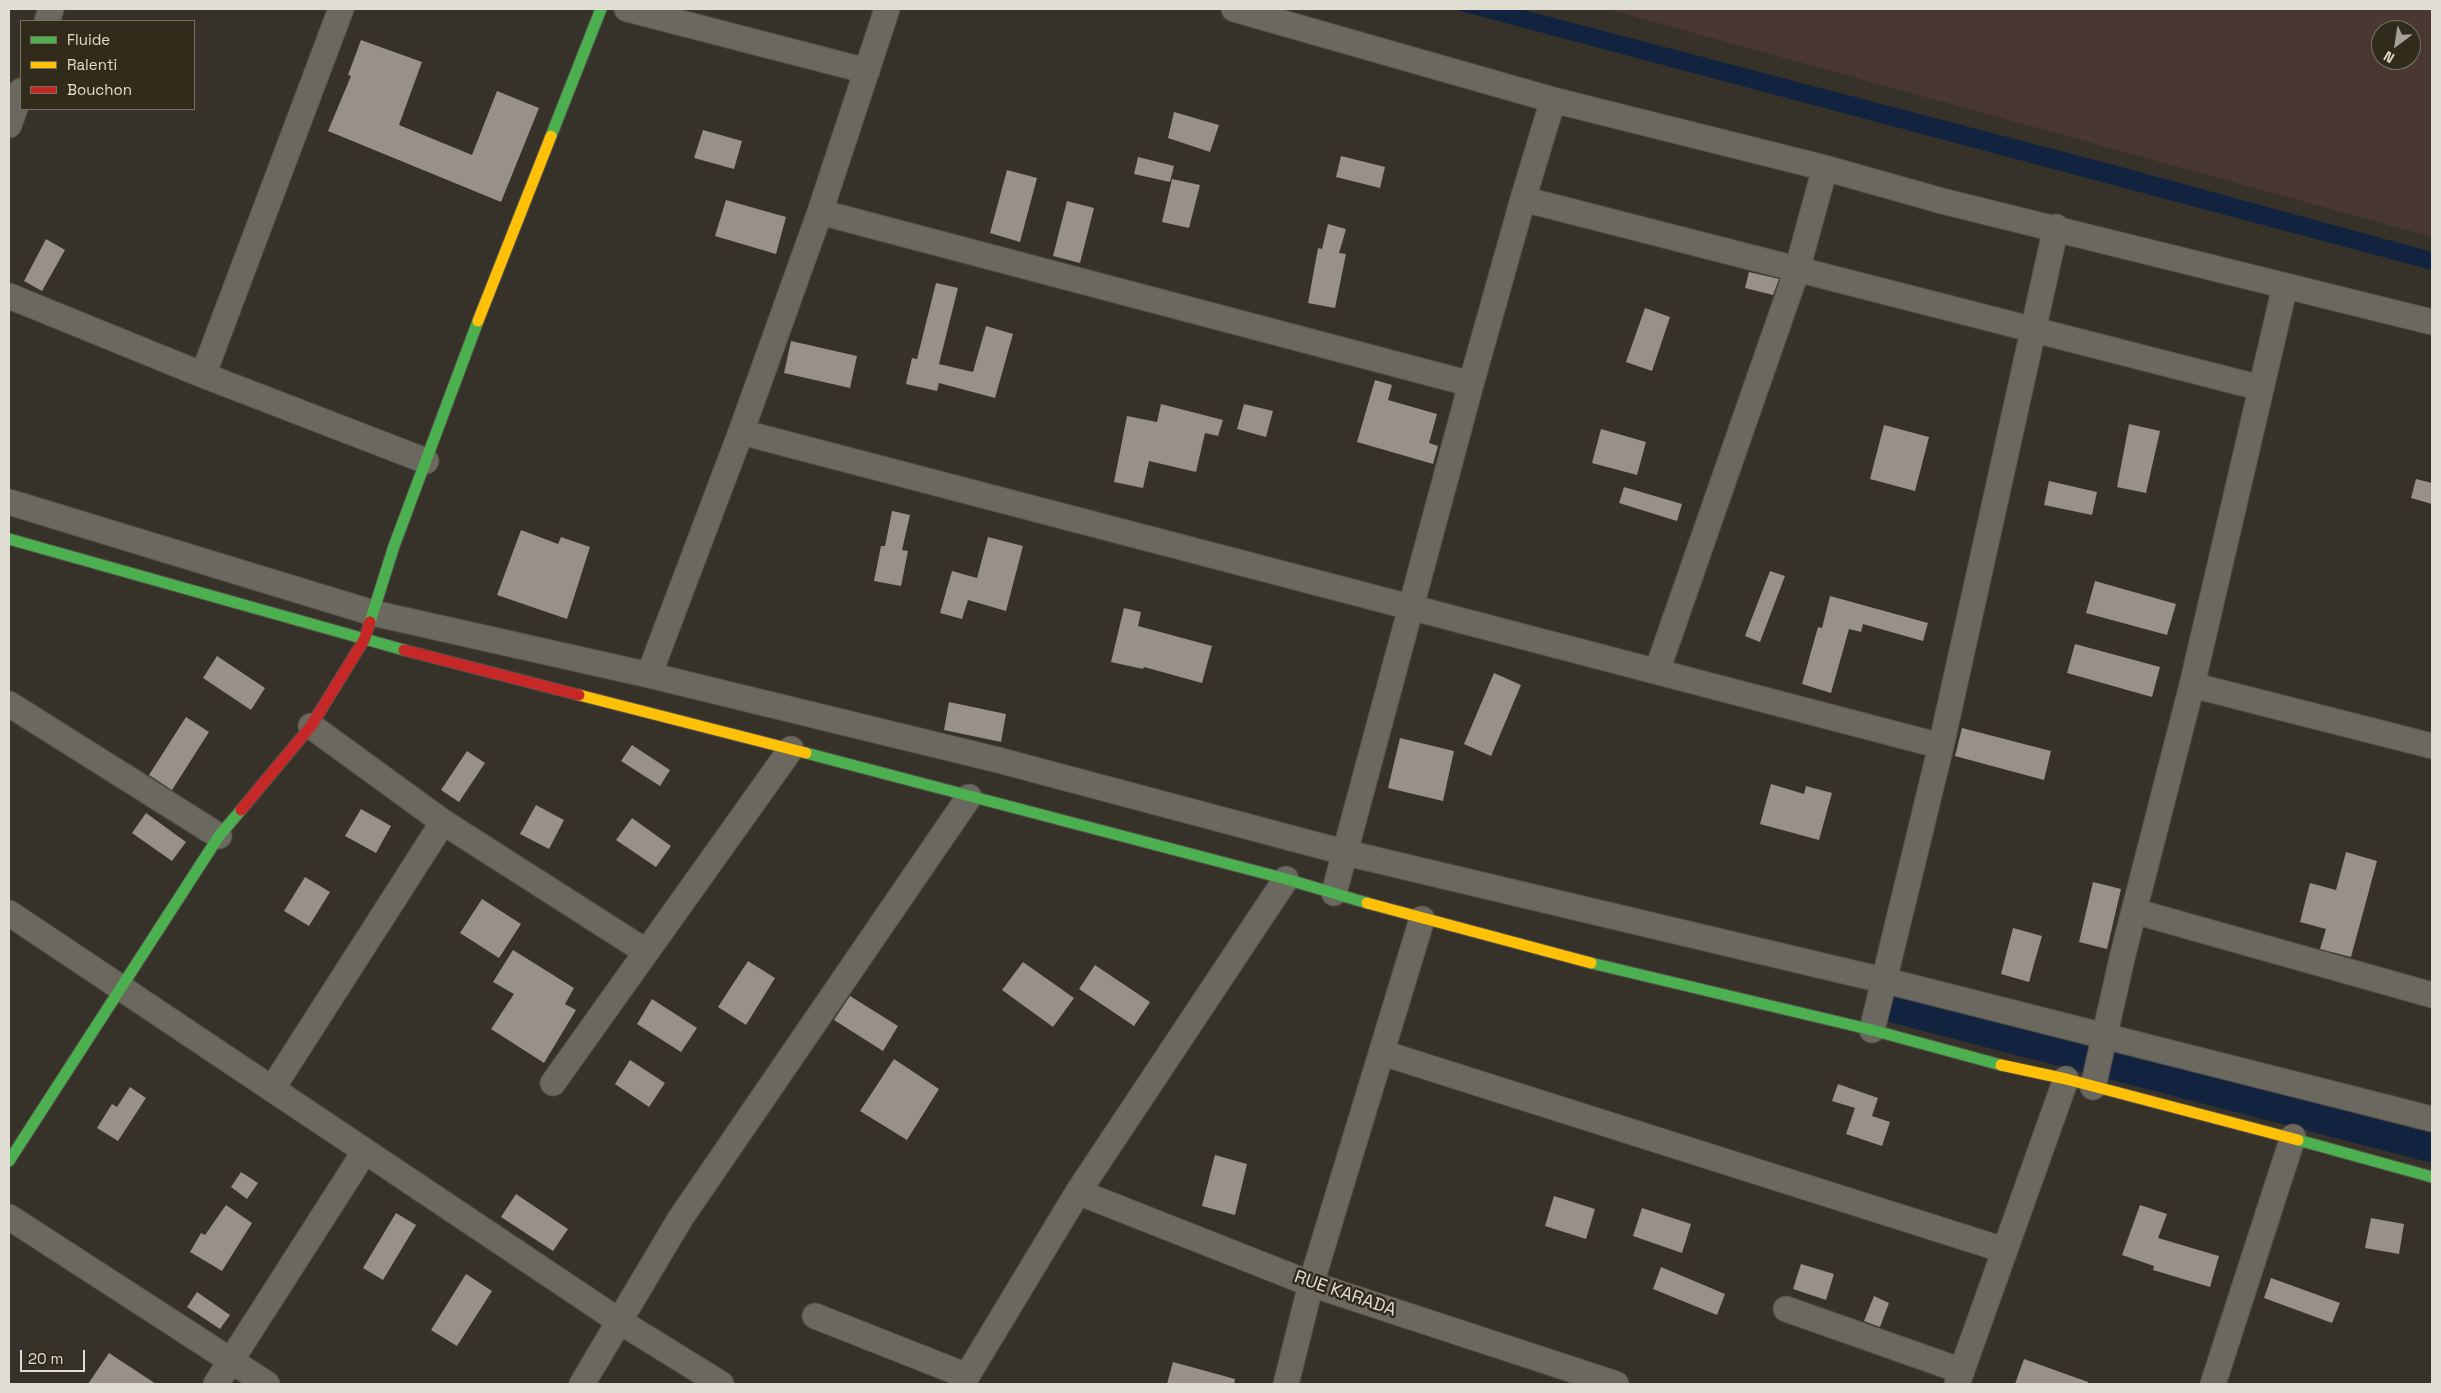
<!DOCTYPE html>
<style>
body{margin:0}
#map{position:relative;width:2441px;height:1393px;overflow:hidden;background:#363229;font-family:"Space Grotesk",sans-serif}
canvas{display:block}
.frame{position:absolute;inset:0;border:10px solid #e0ddd3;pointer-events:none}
.legend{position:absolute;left:20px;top:20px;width:175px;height:90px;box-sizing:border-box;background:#302b1a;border:1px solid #767264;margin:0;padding:6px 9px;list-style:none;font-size:15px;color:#e0ddd3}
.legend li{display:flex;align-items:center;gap:10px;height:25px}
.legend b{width:25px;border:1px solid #767264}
.north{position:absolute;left:2371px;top:20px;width:50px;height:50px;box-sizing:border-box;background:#302b1a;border:1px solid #767264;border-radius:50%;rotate:211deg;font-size:14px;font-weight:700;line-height:20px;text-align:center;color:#e0ddd3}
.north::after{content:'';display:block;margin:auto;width:18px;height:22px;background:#a4a198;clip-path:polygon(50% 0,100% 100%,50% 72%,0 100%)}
.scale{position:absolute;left:20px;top:1350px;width:65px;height:22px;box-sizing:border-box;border:2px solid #e0ddd3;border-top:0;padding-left:6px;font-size:15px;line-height:18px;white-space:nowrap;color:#e0ddd3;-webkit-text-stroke:4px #302b1a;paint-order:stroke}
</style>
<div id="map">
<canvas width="2441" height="1393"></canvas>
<div class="frame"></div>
<ul class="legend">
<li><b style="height:6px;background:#4caf50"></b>Fluide</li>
<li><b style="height:6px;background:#ffc107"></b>Ralenti</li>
<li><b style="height:6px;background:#c62828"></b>Bouchon</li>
</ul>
<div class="north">N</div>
<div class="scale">20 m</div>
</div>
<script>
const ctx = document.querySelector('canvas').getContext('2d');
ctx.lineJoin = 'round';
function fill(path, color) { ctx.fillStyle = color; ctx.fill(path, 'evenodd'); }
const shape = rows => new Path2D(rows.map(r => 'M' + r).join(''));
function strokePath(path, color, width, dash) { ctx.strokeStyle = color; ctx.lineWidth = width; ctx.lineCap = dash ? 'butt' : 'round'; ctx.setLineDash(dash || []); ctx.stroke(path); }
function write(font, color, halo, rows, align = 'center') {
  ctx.font = font + ' "Space Grotesk",sans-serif'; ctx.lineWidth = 5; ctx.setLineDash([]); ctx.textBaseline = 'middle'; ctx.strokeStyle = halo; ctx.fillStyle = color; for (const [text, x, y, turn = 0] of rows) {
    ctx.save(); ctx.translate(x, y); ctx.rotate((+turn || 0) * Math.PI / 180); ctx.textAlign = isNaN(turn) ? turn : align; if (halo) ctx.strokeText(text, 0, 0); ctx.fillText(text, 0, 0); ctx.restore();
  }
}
fill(shape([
 [1607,9,2432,9,2432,237],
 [2381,30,2411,30,2411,60,2381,60]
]), '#493732');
fill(shape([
 [1453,9,1520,9,2125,168,2432,252,2432,270],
 [1895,995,2432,1133,2432,1163,1889,1022,1881,1007]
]), '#122340');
fill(shape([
 [361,40,422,62,399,125,472,155,497,91,539,108,501,202,328,131,351,76,348,75],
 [1174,112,1219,125,1210,152,1168,138],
 [703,130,742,141,734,169,694,158],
 [1341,156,1385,167,1380,188,1336,177],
 [1138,157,1174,166,1170,182,1134,174],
 [1007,170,1037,178,1020,242,990,233],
 [1172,179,1200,185,1189,228,1162,222],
 [726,200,786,217,776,254,715,236],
 [1067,201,1094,208,1080,263,1053,256],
 [1328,224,1346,229,1339,253,1346,254,1335,308,1308,303,1318,248,1322,249],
 [46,239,65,250,42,291,24,281],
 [1749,272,1779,279,1773,295,1745,288],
 [936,283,958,288,939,364,973,372,986,326,1013,334,995,398,939,383,937,391,906,384,912,358,917,359],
 [1645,308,1670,317,1652,371,1626,362],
 [791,341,857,356,850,388,784,373],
 [1375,380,1392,385,1388,400,1437,414,1429,443,1438,446,1433,464,1357,442],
 [1161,404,1223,420,1218,436,1205,433,1196,472,1149,461,1143,488,1114,482,1127,416,1157,422],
 [1244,404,1273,411,1266,437,1237,429],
 [2129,424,2160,431,2146,493,2117,487],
 [1884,425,1929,437,1915,491,1870,479],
 [1601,429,1646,442,1637,475,1592,463],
 [2416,479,2432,483,2432,504,2411,498],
 [2049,481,2097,492,2092,515,2044,505],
 [1624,487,1682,504,1677,521,1619,503],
 [892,511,910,515,902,550,908,551,901,586,874,581,881,546,885,546],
 [521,530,558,544,561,537,590,547,567,619,497,595],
 [988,537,1023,546,1006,611,968,600,962,619,940,613,952,571,977,578],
 [1770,571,1785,576,1760,642,1745,636],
 [2095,581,2176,604,2167,635,2086,613],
 [1830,596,1928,623,1923,641,1863,624,1861,632,1849,629,1831,693,1802,684,1818,627,1822,628],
 [1124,608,1141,612,1138,626,1212,646,1202,683,1144,667,1143,669,1111,662],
 [2075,644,2160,667,2152,697,2067,673],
 [217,656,265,688,251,710,203,678],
 [1494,673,1521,685,1491,756,1464,744],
 [949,702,1006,714,1001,742,944,730],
 [186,717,209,732,172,790,149,775],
 [1962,728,2051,751,2044,780,1955,756],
 [1400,738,1454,751,1443,801,1388,788],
 [632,745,670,770,660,786,621,761],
 [467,751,485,763,459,802,441,790],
 [1771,784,1804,794,1806,786,1832,793,1819,840,1760,824],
 [536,805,564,820,549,849,520,834],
 [361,809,391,826,376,853,345,836],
 [146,813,186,842,172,861,132,833],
 [632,818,671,846,656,867,616,840],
 [2346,852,2377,861,2351,957,2320,949,2326,929,2300,922,2310,883,2336,890],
 [305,877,330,892,309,926,284,911],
 [2093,882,2121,889,2107,949,2079,942],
 [482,899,521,924,499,958,460,933],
 [2013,928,2042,936,2029,982,2001,974],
 [513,950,574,988,565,1004,576,1010,544,1063,491,1029,514,994,493,982],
 [748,961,775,978,746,1025,718,1007],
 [1023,962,1074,998,1053,1027,1002,990],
 [1095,965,1150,1002,1134,1026,1079,989],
 [850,996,898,1026,883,1051,834,1020],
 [652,999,697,1028,681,1052,637,1024],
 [894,1059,939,1089,907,1140,860,1111],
 [630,1060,665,1083,649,1107,615,1084],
 [1838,1084,1878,1098,1872,1116,1890,1122,1882,1146,1846,1134,1855,1108,1832,1101],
 [130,1087,146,1098,118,1141,97,1128,112,1104,117,1107],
 [1215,1155,1247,1164,1235,1215,1202,1206],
 [241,1172,258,1183,247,1199,231,1187],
 [516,1194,568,1229,553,1251,501,1217],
 [1554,1196,1595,1209,1586,1239,1545,1226],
 [226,1205,252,1223,222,1271,190,1252,201,1233,205,1235],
 [2140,1205,2167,1214,2158,1238,2219,1256,2210,1287,2153,1270,2154,1266,2122,1255],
 [1642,1208,1691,1224,1682,1253,1633,1236],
 [396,1213,416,1225,383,1280,363,1268],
 [2371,1218,2404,1224,2399,1254,2365,1248],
 [1801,1264,1834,1274,1826,1300,1793,1289],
 [1661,1267,1725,1294,1717,1315,1653,1289],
 [466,1274,492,1291,457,1346,431,1330],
 [2271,1278,2340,1303,2332,1323,2264,1298],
 [197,1292,230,1315,220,1329,187,1307],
 [1874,1296,1889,1303,1880,1327,1864,1321],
 [109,1353,156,1384,88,1384],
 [2024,1359,2088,1382,2088,1384,2015,1384],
 [1173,1362,1235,1379,1234,1384,1167,1384]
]), '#999088');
const street = shape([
 [627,9,867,71],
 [1234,9,1553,100,1825,168,1942,201,2432,322],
 [47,21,51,9],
 [9,125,21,91],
 [1523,199,2261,388],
 [820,212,1471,384],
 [9,296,203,375,426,461],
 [203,375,341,9],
 [741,432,1941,746],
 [9,502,373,613,649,675,998,760,1347,853,1903,985,2432,1119],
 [1657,671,1797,270,1825,168],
 [649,675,741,432,820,212,887,9],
 [2192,685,2432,746],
 [9,704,219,836],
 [311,726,443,822,645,951],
 [1334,893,1471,384,1523,199,1553,100],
 [2134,911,2432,995],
 [9,913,619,1321,721,1384],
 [1872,1030,1941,746,2056,227],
 [1383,1053,2004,1250],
 [553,1083,791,749],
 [2093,1087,2123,954,2192,685,2285,286],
 [272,1089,443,822],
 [1078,1192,1311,1284,1616,1384],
 [9,1217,267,1384],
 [1786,1309,1962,1371],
 [815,1316,967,1376],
 [216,1384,365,1151],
 [582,1384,680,1219,969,797],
 [962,1384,1078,1192,1286,879],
 [1286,1384,1311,1284,1422,919],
 [1957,1384,2066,1079],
 [2213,1384,2293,1137]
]);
const fast = shape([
 [551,136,601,9],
 [9,539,404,650],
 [370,622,394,546,478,321],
 [806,753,1286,879,1367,903],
 [1591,963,1872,1030,2001,1065],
 [2298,1140,2432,1177],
 [9,1161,219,836,241,810]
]);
const slow = shape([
 [478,321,551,136],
 [579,695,806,753],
 [1367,903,1591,963],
 [2001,1065,2066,1079,2298,1140]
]);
const jam = shape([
 [404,650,579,695],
 [241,810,311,726,364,640,370,622]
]);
strokePath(street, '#535049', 27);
strokePath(fast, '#535049', 13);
strokePath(slow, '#535049', 13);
strokePath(jam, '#535049', 13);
strokePath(street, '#6b6860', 25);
strokePath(fast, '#4caf50', 11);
strokePath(slow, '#ffc107', 11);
strokePath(jam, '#c62828', 11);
write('18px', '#e0ddd3', '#302b1a', [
 ["RUE KARADA",1345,1294,19]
]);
</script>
